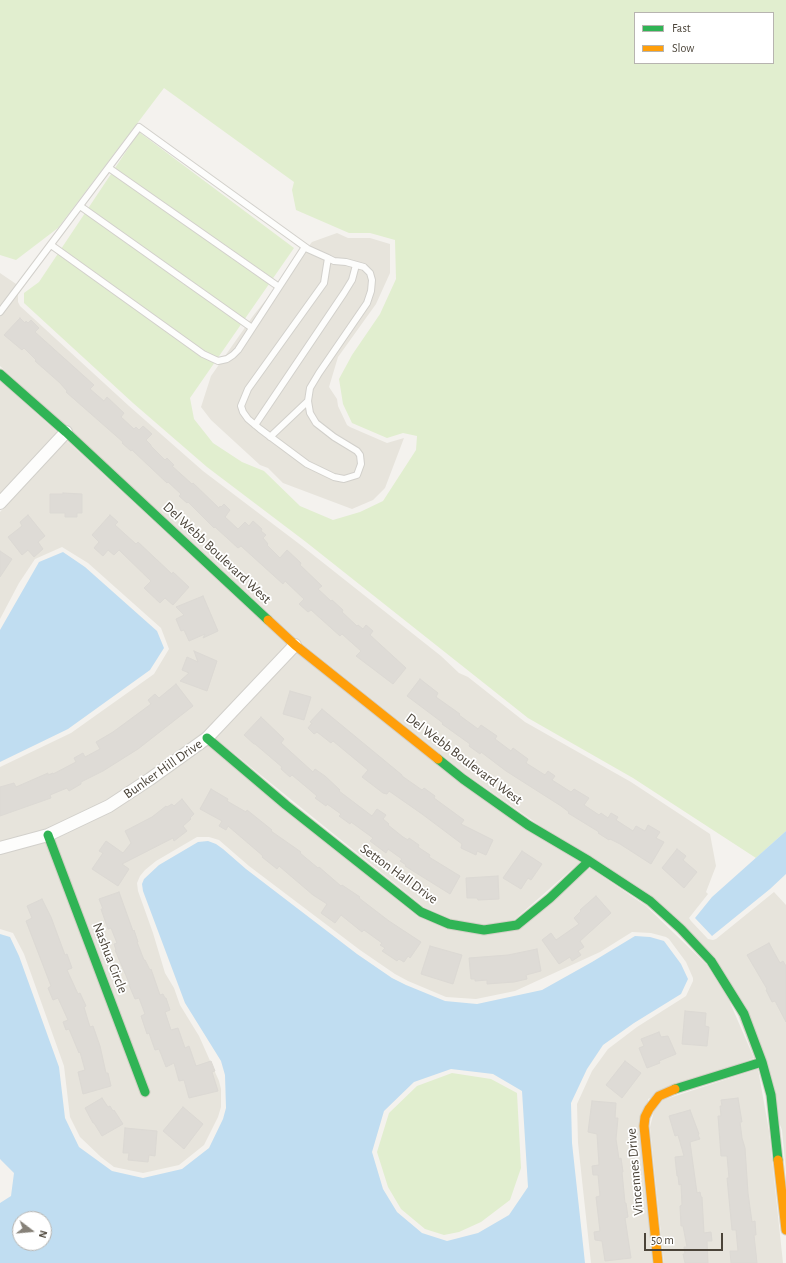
<!DOCTYPE html>
<style>
body{margin:0}
#map{position:relative;width:786px;height:1263px;overflow:hidden;background:#f4f2ee;font-family:"Alegreya Sans",sans-serif}
canvas{display:block}
.legend{position:absolute;left:634px;top:12px;width:140px;height:52px;box-sizing:border-box;background:#fff;border:1px solid #b7b4b0;margin:0;padding:5px 7px;list-style:none;font-size:12px;color:#4b4439}
.legend li{display:flex;align-items:center;gap:8px;height:20px}
.legend b{width:20px;border:1px solid #b7b4b0}
.north{position:absolute;left:12px;top:1211px;width:40px;height:40px;box-sizing:border-box;background:#fff;border:1px solid #b7b4b0;border-radius:50%;rotate:106deg;font-size:11px;font-weight:700;line-height:16px;text-align:center;color:#4b4439}
.north::after{content:'';display:block;margin:auto;width:14px;height:18px;background:#868178;clip-path:polygon(50% 0,100% 100%,50% 72%,0 100%)}
.scale{position:absolute;left:644px;top:1233px;width:79px;height:18px;box-sizing:border-box;border:2px solid #4b4439;border-top:0;padding-left:5px;font-size:12px;line-height:14px;white-space:nowrap;color:#4b4439;-webkit-text-stroke:3px #fff;paint-order:stroke}
</style>
<div id="map">
<canvas width="786" height="1263"></canvas>
<ul class="legend">
<li><b style="height:5px;background:#30b455"></b>Fast</li>
<li><b style="height:5px;background:#ff9f0a"></b>Slow</li>
</ul>
<div class="north">N</div>
<div class="scale">50 m</div>
</div>
<script>
const ctx = document.querySelector('canvas').getContext('2d');
ctx.lineJoin = 'round';
function fill(path, color) { ctx.fillStyle = color; ctx.fill(path, 'evenodd'); }
const shape = rows => new Path2D(rows.map(r => 'M' + r).join(''));
function strokePath(path, color, width, dash) { ctx.strokeStyle = color; ctx.lineWidth = width; ctx.lineCap = dash ? 'butt' : 'round'; ctx.setLineDash(dash || []); ctx.stroke(path); }
function write(font, color, halo, rows, align = 'center') {
  ctx.font = font + ' "Alegreya Sans",sans-serif'; ctx.lineWidth = 3.5; ctx.setLineDash([]); ctx.textBaseline = 'middle'; ctx.strokeStyle = halo; ctx.fillStyle = color; for (const [text, x, y, turn = 0] of rows) {
    ctx.save(); ctx.translate(x, y); ctx.rotate((+turn || 0) * Math.PI / 180); ctx.textAlign = isNaN(turn) ? turn : align; if (halo) ctx.strokeText(text, 0, 0); ctx.fillText(text, 0, 0); ctx.restore();
  }
}
fill(shape([
 [337,233,348,238,370,238,390,244,390,273,376,304,338,357,329,387,337,399,338,406,347,425,350,427,387,443,404,438,385,488,373,500,352,509,283,483,268,468,260,465,211,420,201,407,211,376,253,316,312,242],
 [0,273,22,288,18,292,18,302,20,306,129,406,203,471,302,546,441,656,459,673,468,677,525,722,631,782,710,834,716,866,706,892,708,894,689,918,691,921,708,939,713,940,716,939,774,892,786,905,786,1172,782,1130,716,958,532,820,467,775,299,641,0,366],
 [0,381,57,432,0,495],
 [66,440,287,645,203,734,146,775,105,801,45,830,0,843,0,767,71,733,154,674,169,649,161,628,88,563,62,547,35,559,19,583,0,619,0,512],
 [296,652,580,862,514,920,484,925,450,919,424,907,215,738],
 [207,745,418,917,518,930,590,868,646,906,706,964,728,998,754,1058,648,1099,652,1263,591,1263,578,1143,577,1104,592,1071,608,1049,637,1027,686,996,693,981,693,978,686,962,669,939,666,937,651,933,632,932,600,952,515,991,476,999,446,997,408,981,395,974,360,950,249,866,219,840,209,837,197,837,156,861,145,870,140,876,137,883,138,891,153,933,165,973,174,988,180,1005,199,1036,219,1081,221,1089,221,1107,218,1117,204,1145,179,1165,143,1173,114,1167,101,1157,80,1137,70,1117,64,1066,24,954,13,933,0,929,0,854,55,838,112,810,154,784],
 [758,1069,769,1131,783,1263,664,1263,650,1127,654,1111,663,1100]
]), '#e7e4dc');
fill(shape([
 [0,0,786,0,786,831,756,858,633,778,528,718,306,542,207,467,133,403,24,303,24,293,39,282,139,132,294,248,190,398,194,419,213,443,242,462,264,471,300,506,333,520,360,512,383,501,416,450,417,436,403,433,387,438,352,423,343,404,339,379,352,355,380,314,396,279,395,240,370,233,349,233,296,210,292,190,294,182,164,88,58,228,16,260,0,255],
 [635,13,773,13,773,63,635,63],
 [452,1073,491,1079,517,1093,521,1168,510,1200,481,1222,459,1232,444,1235,425,1229,401,1209,388,1187,377,1152,389,1113,417,1086]
]), '#e1eecf');
fill(shape([
 [63,552,85,567,157,631,164,648,150,670,68,729,0,762,0,630,39,562],
 [786,831,786,874,770,889,712,936,695,918,712,897],
 [208,841,216,844,223,849,246,869,357,954,392,978,406,985,445,1001,477,1004,542,990,592,962,635,936,650,937,664,941,681,964,688,979,681,994,634,1023,603,1045,587,1069,571,1103,572,1143,585,1263,0,1263,0,1203,11,1196,14,1173,0,1159,0,934,10,937,19,956,59,1067,65,1118,79,1147,112,1171,143,1178,182,1169,209,1148,223,1119,226,1108,225,1075,221,1061,185,1003,143,891,142,884,144,879,159,865,198,842],
 [451,1069,493,1074,522,1091,528,1187,509,1215,478,1233,447,1241,422,1233,397,1212,383,1189,372,1152,384,1111,414,1082],
 [20,1219,44,1219,44,1243,20,1243]
]), '#c0ddf1');
const building = shape([
 [20,318,25,323,26,321,28,323,31,320,39,328,35,332,94,385,90,389,104,401,107,397,124,413,121,417,134,429,136,427,139,430,143,426,152,434,146,440,151,445,151,446,165,460,167,458,174,465,172,466,192,484,193,483,219,508,220,506,221,507,224,504,230,510,225,517,238,529,245,522,249,526,253,521,262,529,261,531,266,535,263,538,268,544,267,545,280,558,287,550,301,563,300,565,322,586,318,589,331,601,332,600,343,610,342,612,357,626,358,625,363,629,366,625,373,631,370,635,406,668,393,684,356,656,361,651,342,634,340,636,311,610,308,612,299,604,304,599,285,581,283,584,241,546,238,548,215,527,214,528,188,502,187,503,179,496,181,494,168,482,167,483,132,450,131,451,122,443,123,442,66,392,67,391,60,383,35,361,36,360,24,348,22,350,4,335,20,318],
 [63,493,82,494,82,513,77,513,77,517,65,517,65,513,50,513,50,494,63,494,63,493],
 [28,515,45,536,38,542,43,549,34,557,28,550,22,555,8,537,22,526,20,522,28,515],
 [110,515,118,522,115,525,136,544,138,542,172,574,173,572,189,587,173,605,165,598,160,603,144,588,151,581,119,550,114,555,108,550,103,556,94,548,99,542,92,535,110,515],
 [0,551,12,559,0,577,0,551],
 [203,596,218,631,203,638,205,634,189,641,184,630,181,631,176,619,184,615,176,607,203,596],
 [194,651,217,661,207,691,180,681,189,673,182,670,187,657,198,662,194,651],
 [420,679,438,693,436,697,460,714,459,715,474,726,478,729,481,725,497,736,495,739,511,751,513,748,528,759,526,763,545,775,548,771,555,776,552,780,571,792,574,789,589,798,584,805,599,815,601,813,608,818,611,813,618,817,616,820,633,831,636,826,645,831,648,825,660,832,656,838,664,842,651,864,620,844,610,839,609,840,598,833,599,832,568,813,569,812,561,806,506,771,481,752,480,754,469,746,470,744,442,724,443,723,407,696,420,679],
 [176,684,193,706,138,749,103,771,81,782,81,784,69,791,67,788,50,795,51,798,0,816,0,787,14,783,16,787,48,773,48,775,53,773,53,774,76,762,74,758,83,753,85,757,100,749,96,742,113,732,151,704,148,700,155,694,159,698,176,684],
 [290,691,311,697,304,720,283,714,290,691],
 [322,709,402,775,402,776,422,790,424,788,435,796,434,798,464,820,461,824,493,840,486,855,477,851,476,855,461,848,462,844,422,814,389,791,387,794,383,793,362,777,368,770,333,741,331,743,317,732,314,734,308,728,312,723,310,722,322,709],
 [261,717,284,739,281,743,313,772,315,769,325,776,340,790,339,791,372,816,377,809,386,815,383,819,389,824,388,825,403,837,408,840,409,838,419,845,418,847,430,855,429,857,460,876,450,894,405,866,406,865,400,861,402,859,388,849,386,853,370,841,373,838,351,822,350,824,339,816,341,814,327,804,326,806,315,798,317,796,292,775,290,777,281,769,282,767,255,744,254,744,244,735,261,717],
 [211,789,228,799,227,801,246,812,247,810,272,830,271,831,301,852,300,853,318,868,319,867,341,886,342,885,360,897,359,898,389,921,421,942,410,958,408,956,404,962,399,959,397,961,382,951,385,948,380,945,382,943,364,930,362,932,341,915,335,923,321,913,327,904,313,895,279,866,277,869,262,857,263,856,228,826,226,830,219,826,222,821,200,809,211,789],
 [182,799,194,814,190,818,191,819,183,826,187,831,174,841,173,838,122,864,129,869,118,886,92,869,103,853,99,851,106,841,123,853,131,843,125,831,152,817,166,806,167,807,172,804,174,806,182,799],
 [677,849,686,856,683,860,697,872,684,888,662,868,677,849],
 [522,851,542,864,531,880,528,878,521,889,503,878,522,851],
 [498,876,499,899,478,900,477,898,467,898,466,878,498,876],
 [119,892,133,931,134,930,138,942,137,942,144,960,145,960,150,970,151,969,160,995,163,994,165,998,166,998,170,1010,165,1012,171,1030,178,1028,185,1048,189,1046,196,1066,211,1061,215,1071,212,1072,218,1091,189,1098,184,1080,179,1081,174,1063,166,1067,159,1049,155,1050,149,1033,147,1034,141,1016,145,1014,139,998,135,999,129,985,130,985,115,950,116,950,114,944,117,943,111,928,108,929,101,909,103,909,99,899,119,892],
 [596,896,611,913,580,941,584,947,578,951,581,955,572,961,570,957,559,964,542,940,551,933,556,940,579,924,574,918,581,911,580,910,596,896],
 [42,899,51,917,65,955,67,954,72,968,67,970,78,994,80,993,86,1006,84,1007,90,1027,93,1026,100,1046,106,1073,108,1073,111,1086,83,1094,78,1072,85,1070,80,1052,79,1053,69,1029,66,1030,63,1022,68,1020,58,998,53,1000,48,988,51,986,26,921,32,918,27,906,42,899],
 [769,943,780,963,783,961,786,966,786,1022,775,1001,772,1002,766,990,767,989,747,955,769,943],
 [430,946,462,955,453,984,421,974,430,946],
 [537,949,541,971,526,975,527,979,514,982,487,984,487,980,475,981,475,979,471,979,469,958,508,955,537,949],
 [685,1011,706,1013,705,1026,709,1027,707,1046,682,1044,685,1011],
 [659,1032,661,1037,668,1036,676,1054,659,1061,660,1063,647,1068,639,1048,644,1046,641,1039,659,1032],
 [625,1061,641,1073,622,1098,606,1085,625,1061],
 [102,1098,108,1107,110,1106,113,1111,114,1110,123,1124,102,1136,94,1123,93,1123,85,1108,102,1098],
 [738,1098,742,1122,740,1122,742,1138,745,1148,748,1193,752,1222,755,1221,756,1235,754,1235,757,1263,731,1263,730,1251,738,1251,736,1230,732,1230,727,1178,729,1178,727,1156,721,1156,718,1116,721,1116,720,1106,722,1106,721,1100,738,1098],
 [592,1101,616,1103,615,1118,618,1118,616,1139,619,1159,621,1158,623,1172,622,1172,625,1203,626,1203,628,1217,625,1218,631,1258,605,1261,602,1241,595,1240,594,1232,600,1231,596,1197,600,1196,598,1175,593,1175,592,1166,599,1165,597,1134,588,1132,592,1101],
 [183,1107,203,1124,184,1149,163,1131,183,1107],
 [690,1110,699,1134,698,1135,700,1139,690,1142,697,1193,700,1192,701,1197,702,1197,704,1233,711,1232,712,1241,707,1241,708,1263,685,1263,683,1254,685,1254,684,1247,687,1247,683,1226,681,1226,680,1206,682,1205,681,1184,679,1185,678,1176,677,1176,675,1157,684,1156,678,1135,675,1136,669,1116,690,1110],
 [125,1128,157,1131,155,1156,149,1155,148,1162,128,1160,129,1153,123,1153,125,1128]
]);
fill(building, '#dedbd6');
strokePath(building, '#dcd9d4', 1);
const lane = shape([
 [109,168,279,287],
 [80,206,252,328],
 [51,245,203,354,218,361,227,359,233,355,238,350,305,247],
 [0,312,139,127,308,249,328,258,334,261,346,262,364,267,370,273,372,280,371,291,367,303,319,373,310,388,308,401,310,413,316,423,334,437,357,451,360,455,361,464,357,475,344,479,334,477,307,464,260,429,248,419,243,412,241,406,248,389,324,283,328,258],
 [255,425,344,293,352,280,356,265],
 [270,437,308,401]
]);
const street = shape([
 [0,503,66,432],
 [0,848,48,835,109,806,150,779,207,738,295,645]
]);
const fast = shape([
 [0,374,66,432,268,620],
 [207,738,286,805,421,912,449,924,484,930,517,925,550,898,589,861],
 [438,759,463,779,528,825,589,861,650,901,681,929,711,961,744,1014,762,1062,771,1095,778,1160],
 [48,835,145,1092],
 [675,1089,762,1062]
]);
const slow = shape([
 [268,620,295,645,438,759],
 [778,1160,786,1230],
 [658,1263,644,1126,645,1117,649,1109,659,1096,675,1089]
]);
strokePath(lane, '#d2d0cb', 8);
strokePath(street, '#d2d0cb', 14);
strokePath(fast, '#d3cfc5', 11);
strokePath(slow, '#d3cfc5', 11);
strokePath(lane, '#fdfdfc', 6);
strokePath(street, '#fdfdfc', 12);
strokePath(fast, '#30b455', 9);
strokePath(slow, '#ff9f0a', 9);
write('14px', '#4b4439', '#fff', [
 ["Del Webb Boulevard West",217,553,43],
 ["Del Webb Boulevard West",464,759,37],
 ["Bunker Hill Drive",163,769,-35],
 ["Setton Hall Drive",399,874,36],
 ["Nashua Circle",110,958,69],
 ["Vincennes Drive",635,1172,-95]
]);
</script>
